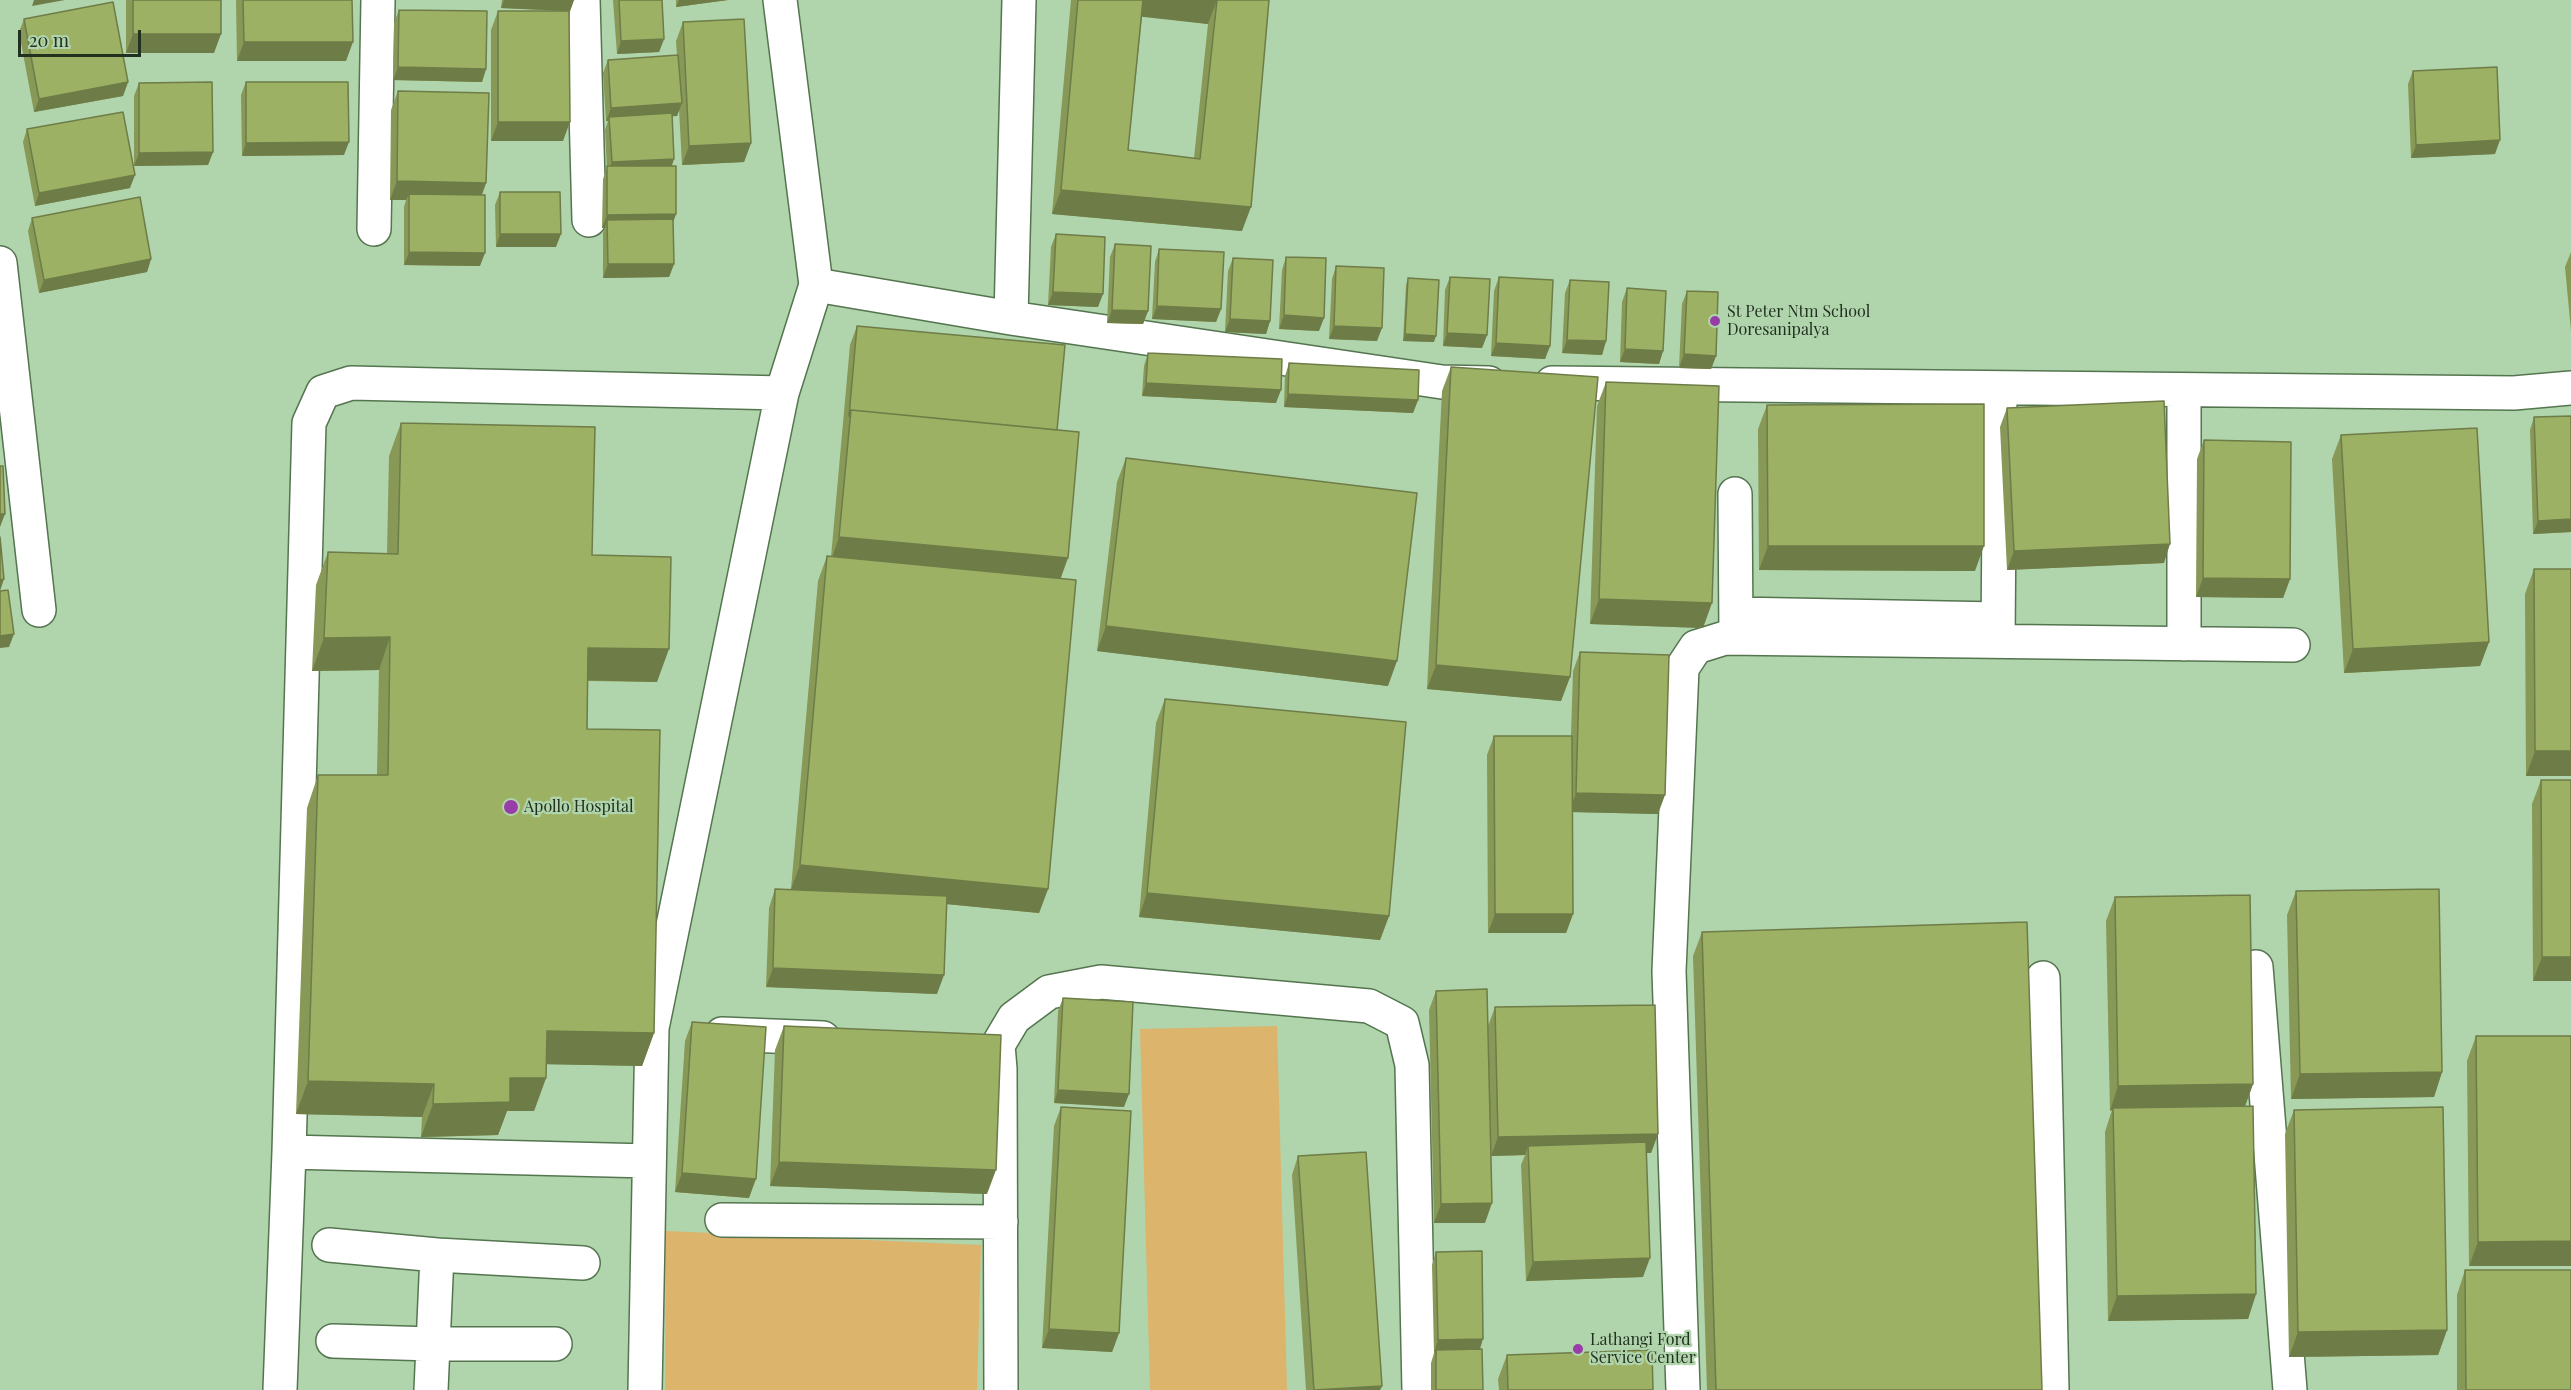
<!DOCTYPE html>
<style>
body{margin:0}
#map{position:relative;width:2571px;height:1390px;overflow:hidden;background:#b0d4ab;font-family:"Playfair Display",serif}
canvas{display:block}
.scale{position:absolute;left:18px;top:30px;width:123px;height:27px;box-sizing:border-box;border:3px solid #223020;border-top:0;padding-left:8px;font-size:18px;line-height:21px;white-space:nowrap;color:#223020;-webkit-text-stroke:4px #b0d4ab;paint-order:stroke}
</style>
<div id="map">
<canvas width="2571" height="1390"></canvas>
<div class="scale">20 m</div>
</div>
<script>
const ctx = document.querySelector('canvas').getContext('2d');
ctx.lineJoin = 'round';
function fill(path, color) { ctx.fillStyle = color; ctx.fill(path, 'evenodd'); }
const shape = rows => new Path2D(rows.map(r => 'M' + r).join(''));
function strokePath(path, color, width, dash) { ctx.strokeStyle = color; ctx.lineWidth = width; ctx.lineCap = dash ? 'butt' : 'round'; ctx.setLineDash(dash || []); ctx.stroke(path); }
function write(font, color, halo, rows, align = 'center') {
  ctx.font = font + ' "Playfair Display",serif'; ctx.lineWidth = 4.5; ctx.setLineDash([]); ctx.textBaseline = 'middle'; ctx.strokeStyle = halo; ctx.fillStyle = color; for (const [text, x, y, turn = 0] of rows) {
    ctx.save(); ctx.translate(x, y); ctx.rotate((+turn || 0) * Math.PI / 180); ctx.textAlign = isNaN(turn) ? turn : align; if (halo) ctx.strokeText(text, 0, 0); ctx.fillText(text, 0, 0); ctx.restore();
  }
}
fill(shape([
 [1277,1026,1287,1390,1150,1390,1140,1029],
 [666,1231,981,1245,977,1390,665,1390]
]), '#dcb46c');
const minor = shape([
 [583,0,589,220],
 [780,0,816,285,1011,318,1442,382,1489,383],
 [374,229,378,0],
 [0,263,39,610],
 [1011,318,1019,0],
 [1552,383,2514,393,2571,388],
 [2184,390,2184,644],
 [1735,494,1736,637],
 [1736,614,1998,619],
 [1998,641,2000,388],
 [2256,967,2290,1390],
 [2043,978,2052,1390],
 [722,1034,823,1038],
 [289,1152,649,1161],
 [722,1220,1001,1222],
 [329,1245,437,1255],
 [333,1341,432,1344,555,1344],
 [280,1390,289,1152,309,423,323,392,351,383,782,393],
 [431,1390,437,1255,583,1263],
 [645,1390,652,1028,782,393,816,285],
 [1001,1390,1000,1069,998,1045,1014,1018,1049,992,1101,982,1369,1006,1402,1023,1412,1065,1419,1390],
 [1683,1390,1669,971,1682,668,1696,647,1725,638,2293,645]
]);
strokePath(minor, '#54754f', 36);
strokePath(minor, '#fff', 33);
fill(shape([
 [126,0,221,0,214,53,126,53],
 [236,0,352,0,346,61,237,61],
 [502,0,574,0,570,11,563,141,491,141,491,30,498,11,562,11,501,8],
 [613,0,662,0,664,39,659,52,617,54],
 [676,0,728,0,676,7],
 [1071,0,1269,0,1242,231,1052,214],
 [1142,16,1208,24,1194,158,1128,150],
 [399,10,486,69,482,82,393,80,394,23],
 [24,19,128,82,123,96,34,112,19,32],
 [683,22,751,143,744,162,682,165,679,109,677,116,672,116,672,166,676,214,673,222,674,264,669,277,603,278,603,233,605,228,602,228,603,179,607,169,605,130,608,121,606,121,603,73,608,60,677,55,676,41],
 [2413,71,2495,154,2411,158,2408,84],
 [246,82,344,155,242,156,241,95],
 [139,83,213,152,208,165,134,166,134,96],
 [398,91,486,183,482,195,480,266,404,265,404,207,406,200,390,200,391,110],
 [27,129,130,188,35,206,23,142],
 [500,192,556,247,496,247,495,205],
 [32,218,151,259,147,272,39,293,28,231],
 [1056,234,1098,307,1048,305,1051,247],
 [1115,244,1148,311,1143,324,1107,323,1110,257],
 [1159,249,1221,309,1216,322,1152,319,1155,262],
 [2571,252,2571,331,2565,267],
 [1286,257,1319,331,1279,329,1282,270],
 [1233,258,1270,321,1266,334,1225,332,1228,271],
 [1336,266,1377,341,1329,339,1332,279],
 [1450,277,1487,335,1482,348,1443,346,1445,290],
 [1499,277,1550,346,1545,359,1491,356,1494,291],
 [1408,278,1434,342,1403,341,1406,285],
 [1570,280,1606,341,1602,355,1562,353,1565,293],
 [1627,288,1663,351,1659,364,1620,362,1622,302],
 [1687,291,1716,356,1711,369,1679,368,1682,304],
 [857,326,1057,430,1061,578,1048,889,1039,913,946,904,937,994,766,987,769,908,775,889,791,889,818,581,827,556,831,557,850,345],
 [1148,353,1276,403,1142,396,1144,366],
 [1289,363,1418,400,1413,413,1284,407,1285,376],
 [1451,367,1570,677,1561,701,1427,689,1442,391],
 [1606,382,1703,628,1590,624,1597,406],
 [1767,405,1975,571,1759,570,1758,429],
 [2007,408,2164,563,2007,570,2000,427],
 [2534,417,2571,532,2533,534,2530,430],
 [401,423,592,555,657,682,588,681,587,729,654,1033,642,1066,546,1064,546,1078,534,1111,507,1111,498,1135,421,1137,422,1117,296,1114,307,808,318,775,377,775,379,670,312,671,316,585,328,552,387,554,389,456],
 [2341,435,2489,642,2480,666,2344,673,2332,459],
 [2204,440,2290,579,2283,598,2196,597,2197,459],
 [1126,458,1388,686,1097,651,1117,482],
 [2534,569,2571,776,2526,776,2525,594],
 [1580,652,1658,814,1572,812,1573,914,1566,933,1488,933,1487,755,1494,736,1571,736,1573,671],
 [1165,699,1389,916,1380,940,1139,917,1156,723],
 [2541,780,2571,981,2533,981,2532,804],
 [2296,891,2442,1072,2434,1097,2291,1099,2287,915],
 [2115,897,2253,1084,2245,1106,2256,1294,2248,1319,2108,1321,2105,1132,2112,1110,2110,1111,2106,921],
 [1702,932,2042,1390,1707,1390,1693,956],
 [1436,991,1485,1223,1434,1223,1429,1010],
 [1063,998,1124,1107,1054,1103,1058,1011],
 [1495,1007,1658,1134,1651,1153,1646,1153,1643,1277,1526,1281,1521,1165,1525,1155,1491,1156,1488,1026],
 [692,1022,749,1198,675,1192,685,1041],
 [784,1026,987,1194,770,1186,775,1050],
 [2476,1036,2571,1036,2469,1266,2467,1061],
 [1061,1107,1119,1333,1112,1352,1042,1348,1054,1126],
 [2294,1110,2447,1330,2438,1355,2289,1357,2285,1134],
 [1298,1156,1382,1386,1380,1390,1306,1390,1292,1175],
 [1436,1252,1480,1349,1483,1390,1431,1390,1431,1363,1434,1353,1432,1265],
 [2465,1270,2571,1390,2457,1390,2457,1295],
 [1507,1355,1653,1390,1499,1390,1498,1379]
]), '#879857');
fill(shape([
 [34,0,65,0,32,6],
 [504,0,574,0,570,11,501,8],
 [679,0,728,0,676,7],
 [1141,0,1217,0,1208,24,1135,16],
 [133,34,221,34,214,53,126,53],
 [664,39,659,52,617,54,621,41],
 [244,42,353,42,346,61,237,61],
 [398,67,486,69,482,82,393,80],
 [128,82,123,96,34,112,39,99],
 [682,103,677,116,610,121,609,117,608,121,606,121,611,108],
 [498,122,570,122,563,141,491,141],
 [2500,140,2495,154,2411,158,2416,145],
 [349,142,344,155,242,156,246,143],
 [751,143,744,162,682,165,689,146],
 [213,152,208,165,134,166,139,153],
 [674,159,670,172,607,175,612,162],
 [135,175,130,188,35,206,39,193],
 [397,181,486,183,479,202,409,194,406,200,390,200],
 [1061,190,1251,207,1242,231,1052,214],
 [676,214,671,228,607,220,605,228,602,228,607,215],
 [500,234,561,234,556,247,496,247],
 [409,252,485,253,480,266,404,265],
 [151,259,147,272,39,293,44,280],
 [608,264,674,264,669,277,603,278],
 [1053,292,1103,294,1098,307,1048,305],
 [1157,306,1221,309,1216,322,1152,319],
 [1112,310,1148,311,1143,324,1107,323],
 [1284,315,1324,318,1319,331,1279,329],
 [1230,319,1270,321,1266,334,1225,332],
 [1334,326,1382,328,1377,341,1329,339],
 [1447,333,1487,335,1482,348,1443,346],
 [1405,334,1436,336,1434,342,1403,341],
 [1567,340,1606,341,1602,355,1562,353],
 [1496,343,1550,346,1545,359,1491,356],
 [1625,349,1663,351,1659,364,1620,362],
 [1684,354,1716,356,1711,369,1679,368],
 [1146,383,1281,390,1276,403,1142,396],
 [1288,394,1418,400,1413,413,1284,407],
 [0,514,5,514,0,527],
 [2571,519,2571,532,2533,534,2538,521],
 [839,537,1068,558,1059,583,831,561],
 [2170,544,2164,563,2007,570,2014,551],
 [1768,546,1984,546,1975,571,1759,570],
 [2203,578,2290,579,2283,598,2196,597],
 [4,579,0,591,0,580],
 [1599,599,1712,603,1703,628,1590,624],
 [1106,626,1397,661,1388,686,1097,651],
 [14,634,9,647,0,648,0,636],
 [390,637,379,670,312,671,324,638],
 [2489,642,2480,666,2344,673,2353,649],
 [588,648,669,649,657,682,576,680],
 [1436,665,1570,677,1561,701,1427,689],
 [2535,751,2571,751,2571,776,2526,776],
 [1576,793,1665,795,1658,814,1569,812],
 [800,865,1048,889,1039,913,791,889],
 [1147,893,1389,916,1380,940,1139,917],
 [1495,914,1573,914,1566,933,1488,933],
 [2542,957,2571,957,2571,981,2533,981],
 [773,968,944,975,937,994,766,987],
 [547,1031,654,1033,642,1066,535,1064],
 [2442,1072,2434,1097,2291,1099,2300,1074],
 [510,1078,546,1078,534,1111,507,1111,498,1135,421,1137,433,1104],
 [308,1081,434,1084,422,1117,296,1114],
 [2253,1084,2244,1109,2113,1108,2112,1110,2110,1111,2118,1086],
 [1058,1090,1129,1094,1124,1107,1054,1103],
 [1658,1134,1651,1153,1529,1155,1528,1146,1525,1155,1491,1156,1498,1137],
 [779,1162,996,1170,987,1194,770,1186],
 [682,1173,756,1179,749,1198,675,1192],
 [1492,1203,1485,1223,1434,1223,1441,1204],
 [2571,1241,2571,1266,2469,1266,2478,1242],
 [1650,1258,1643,1277,1526,1281,1533,1262],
 [2256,1294,2248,1319,2108,1321,2117,1296],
 [1049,1329,1119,1333,1112,1352,1042,1348],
 [2447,1330,2438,1355,2289,1357,2298,1332],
 [1483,1339,1479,1352,1436,1350,1434,1353,1438,1340],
 [1382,1386,1380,1390,1316,1390]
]), '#6e7c47');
const building = shape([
 [133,0,221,0,221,34,133,34,133,0],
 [243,0,352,0,353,42,244,42,243,0],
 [619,0,662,0,664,39,621,41,619,0],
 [1078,0,1143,0,1128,150,1200,159,1217,0,1269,0,1251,207,1061,190,1078,0],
 [113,2,128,82,39,99,24,19,113,2],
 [399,10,487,11,486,69,398,67,399,10],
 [498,11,569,11,570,122,498,122,498,11],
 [744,19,751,143,689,146,683,22,744,19],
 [678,55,682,103,611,108,608,60,678,55],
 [2497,67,2500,140,2416,145,2413,71,2497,67],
 [212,82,213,152,139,153,139,83,212,82],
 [246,82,348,82,349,142,246,143,246,82],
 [398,91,489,93,486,183,397,181,398,91],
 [123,112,135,175,39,193,27,129,123,112],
 [672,113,674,159,612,162,609,117,672,113],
 [607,166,676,166,676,214,607,215,607,166],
 [500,192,560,192,561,234,500,234,500,192],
 [409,194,485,195,485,253,409,252,409,194],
 [140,197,151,259,44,280,32,218,140,197],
 [673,219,674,264,608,264,607,220,673,219],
 [1056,234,1105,237,1103,294,1053,292,1056,234],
 [1115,244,1151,246,1148,311,1112,310,1115,244],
 [1159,249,1224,252,1221,309,1157,306,1159,249],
 [1286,257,1326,258,1324,318,1284,315,1286,257],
 [1233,258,1273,260,1270,321,1230,319,1233,258],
 [1336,266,1384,268,1382,328,1334,326,1336,266],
 [1450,277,1490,279,1487,335,1447,333,1450,277],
 [1499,277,1553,280,1550,346,1496,343,1499,277],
 [1408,278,1439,280,1436,336,1405,334,1408,278],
 [1570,280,1609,282,1606,341,1567,340,1570,280],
 [1627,288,1666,291,1663,351,1625,349,1627,288],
 [1687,291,1718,292,1716,356,1684,354,1687,291],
 [857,326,1065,345,1057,430,851,410,849,416,857,326],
 [1148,353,1282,359,1281,390,1146,383,1148,353],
 [1289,363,1419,370,1418,400,1288,394,1289,363],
 [1451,367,1598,377,1570,677,1436,665,1451,367],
 [1606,382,1719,386,1712,603,1599,599,1606,382],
 [2164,401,2170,544,2014,551,2007,408,2164,401],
 [1984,404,1984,546,1768,546,1767,405,1984,404],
 [851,410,1079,432,1068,558,839,537,851,410],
 [2571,416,2571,519,2538,521,2534,417,2571,416],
 [401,423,595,427,592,555,671,557,669,649,588,648,587,729,660,730,654,1033,547,1031,546,1078,510,1078,510,1102,433,1104,434,1084,308,1081,318,775,388,775,390,637,324,638,328,552,398,554,401,423],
 [2477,428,2489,642,2353,649,2341,435,2477,428],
 [2204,440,2291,442,2290,579,2203,578,2204,440],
 [1126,458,1417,493,1397,661,1106,626,1126,458],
 [0,466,3,466,5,514,0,514,0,466],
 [0,537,4,579,0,580,0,537],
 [827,556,1076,580,1048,889,800,865,827,556],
 [2534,569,2571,569,2571,751,2535,751,2534,569],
 [8,590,14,634,0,636,0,591,8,590],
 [1580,652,1669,655,1665,795,1576,793,1580,652],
 [1165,699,1406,722,1389,916,1147,893,1165,699],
 [1494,736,1572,736,1573,914,1495,914,1494,736],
 [2541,780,2571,780,2571,957,2542,957,2541,780],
 [775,889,947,896,944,975,773,968,775,889],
 [2439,889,2442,1072,2300,1074,2296,891,2439,889],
 [2250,895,2253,1084,2118,1086,2115,897,2250,895],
 [2027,922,2042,1390,1716,1390,1702,932,2027,922],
 [1487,989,1492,1203,1441,1204,1436,991,1487,989],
 [1063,998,1133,1002,1129,1094,1058,1090,1063,998],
 [1655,1005,1658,1134,1498,1137,1495,1007,1655,1005],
 [692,1022,766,1027,756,1179,682,1173,692,1022],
 [784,1026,1001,1035,996,1170,779,1162,784,1026],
 [2476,1036,2571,1036,2571,1241,2478,1242,2476,1036],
 [2253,1106,2256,1294,2117,1296,2113,1108,2253,1106],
 [1061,1107,1131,1111,1119,1333,1049,1329,1061,1107],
 [2443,1107,2447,1330,2298,1332,2294,1110,2443,1107],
 [1646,1142,1650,1258,1533,1262,1528,1146,1646,1142],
 [1366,1152,1382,1386,1314,1390,1298,1156,1366,1152],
 [1482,1251,1483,1339,1438,1340,1436,1252,1482,1251],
 [2465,1270,2571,1270,2571,1390,2466,1390,2465,1270],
 [1482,1349,1483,1390,1436,1390,1436,1350,1482,1349],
 [1652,1350,1653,1390,1508,1390,1507,1355,1652,1350]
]);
fill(building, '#9db165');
strokePath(building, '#6e7c47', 1.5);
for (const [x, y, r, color] of [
 [1715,321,6,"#983da8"],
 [511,807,8,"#983da8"],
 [1578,1349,6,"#983da8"]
]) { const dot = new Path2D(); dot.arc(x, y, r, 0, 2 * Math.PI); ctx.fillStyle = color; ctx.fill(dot); strokePath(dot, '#b0d4ab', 2); }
write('16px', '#223020', '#b0d4ab', [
 ["St Peter Ntm School",1727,312],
 ["Doresanipalya",1727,330],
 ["Apollo Hospital",524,807],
 ["Lathangi Ford",1590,1340],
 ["Service Center",1590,1358]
], 'left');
</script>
